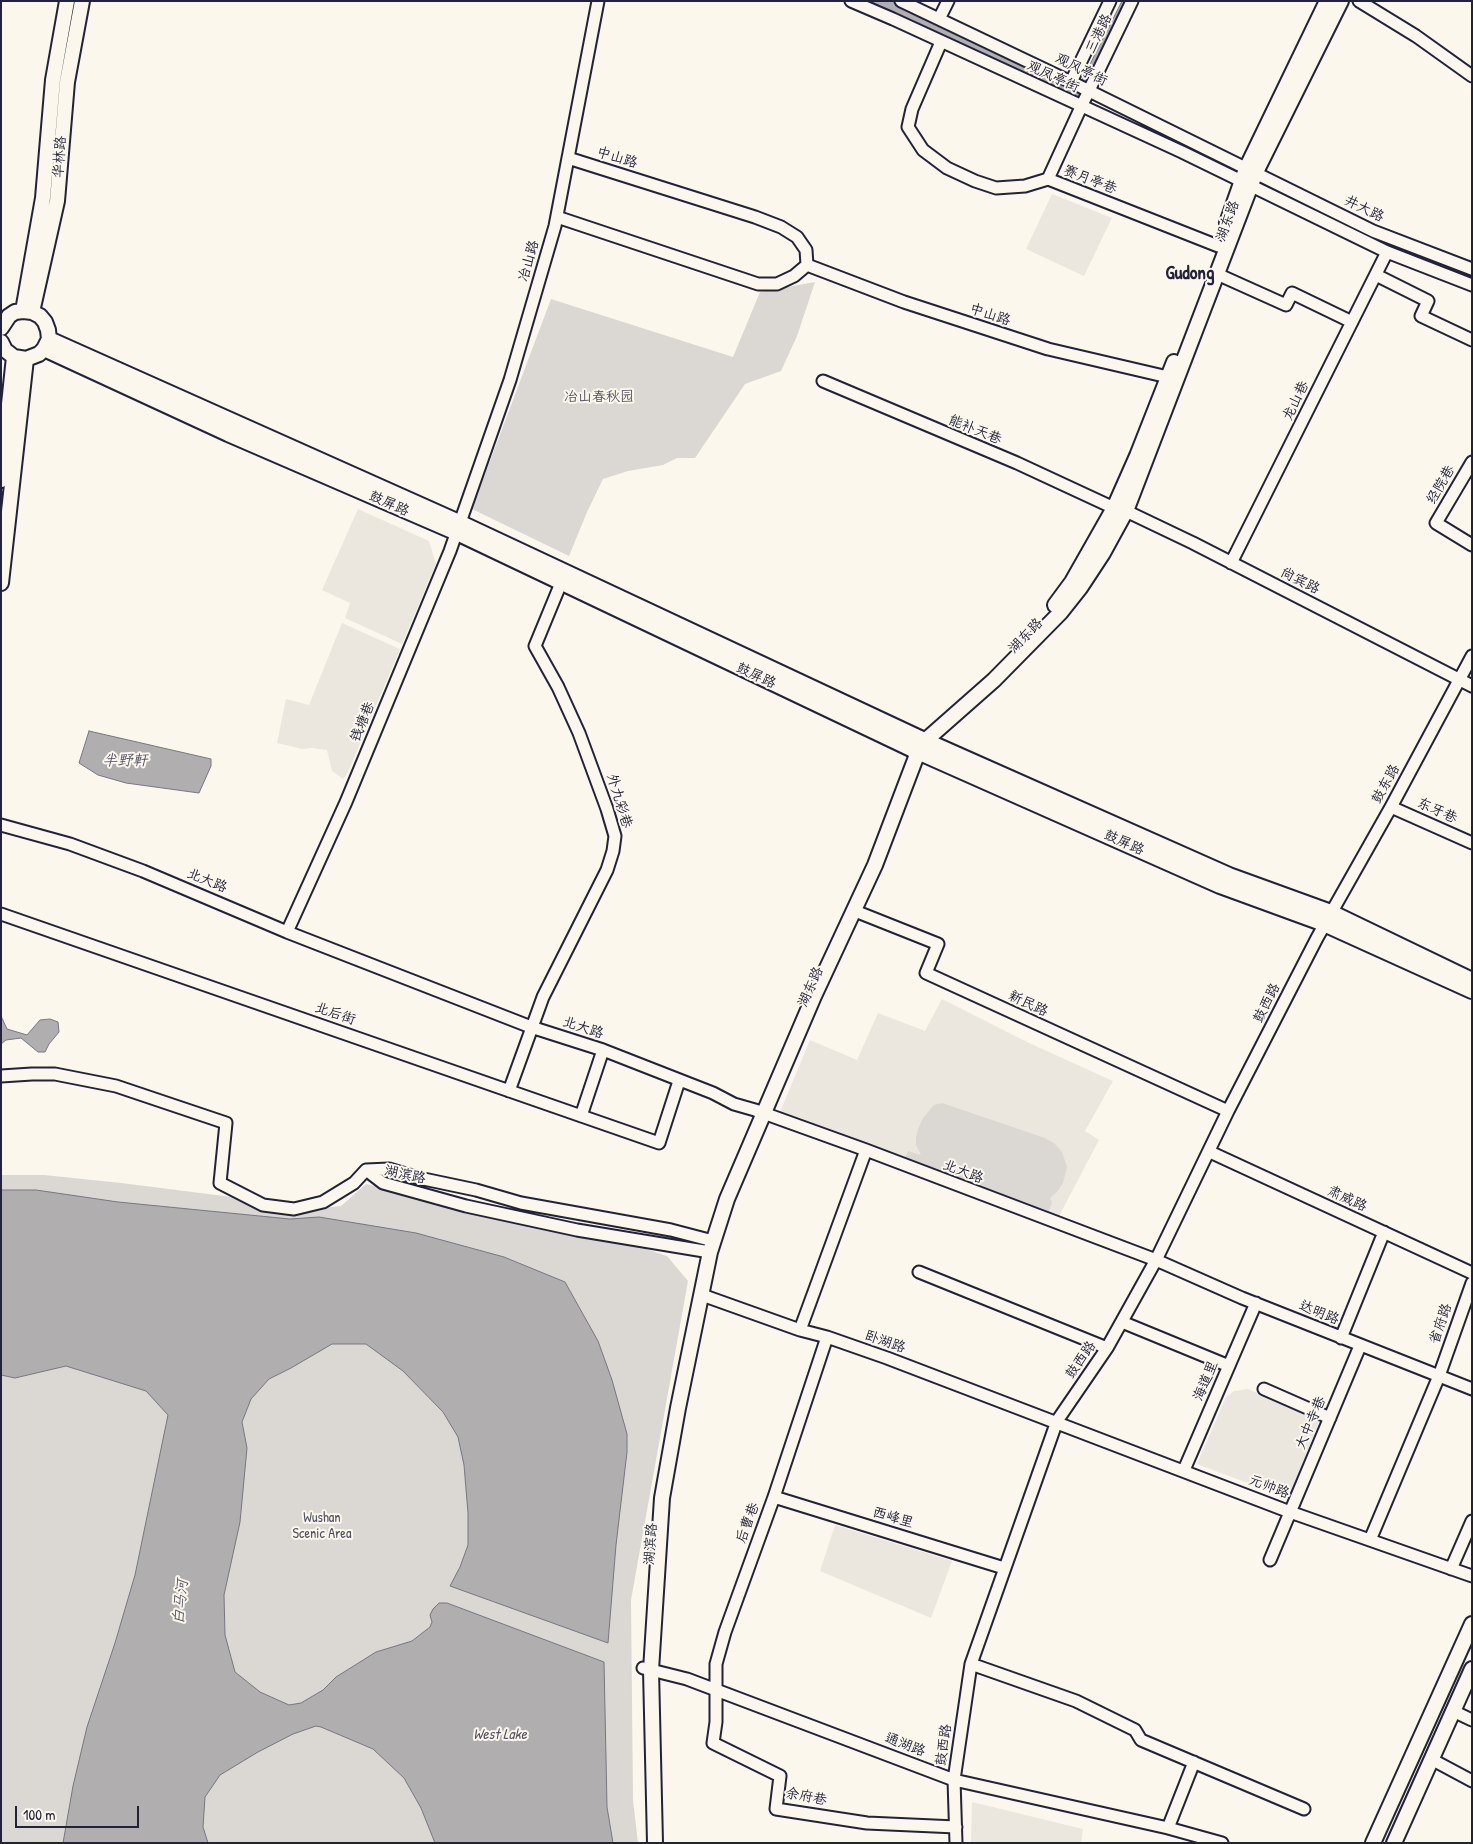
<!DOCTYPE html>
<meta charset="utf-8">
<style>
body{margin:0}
#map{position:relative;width:1473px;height:1844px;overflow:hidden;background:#fbf7ec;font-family:"Patrick Hand",sans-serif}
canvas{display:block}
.frame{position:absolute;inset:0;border:2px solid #22223b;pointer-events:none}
.scale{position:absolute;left:15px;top:1806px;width:124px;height:22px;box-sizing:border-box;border:2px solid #22223b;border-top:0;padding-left:6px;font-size:15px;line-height:18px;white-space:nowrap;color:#22223b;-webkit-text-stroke:4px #fbf7ec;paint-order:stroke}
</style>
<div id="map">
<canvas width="1473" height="1844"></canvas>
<div class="frame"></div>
<div class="scale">100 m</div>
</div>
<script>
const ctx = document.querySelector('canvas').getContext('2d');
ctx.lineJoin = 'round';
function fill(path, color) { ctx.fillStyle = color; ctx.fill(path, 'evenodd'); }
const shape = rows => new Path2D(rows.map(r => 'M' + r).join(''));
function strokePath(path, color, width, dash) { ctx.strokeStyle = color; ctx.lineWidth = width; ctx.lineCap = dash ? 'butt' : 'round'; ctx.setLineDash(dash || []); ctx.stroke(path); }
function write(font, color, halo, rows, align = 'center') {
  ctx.font = font + ' "Patrick Hand","LXGW WenKai TC",sans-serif'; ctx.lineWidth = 4; ctx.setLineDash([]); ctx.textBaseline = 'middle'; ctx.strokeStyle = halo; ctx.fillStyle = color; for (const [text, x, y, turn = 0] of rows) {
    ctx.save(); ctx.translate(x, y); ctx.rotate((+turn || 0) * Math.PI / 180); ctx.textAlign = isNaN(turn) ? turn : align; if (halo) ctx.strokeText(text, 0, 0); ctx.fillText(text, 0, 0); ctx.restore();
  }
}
fill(shape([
 [1052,194,1112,218,1084,276,1026,249],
 [358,509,429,541,436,564,402,644,345,618,350,603,322,590],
 [342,623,400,649,348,772,343,779,332,771,327,750,312,748,302,749,277,743,286,699,309,705],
 [942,999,1029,1043,1113,1081,1085,1131,1099,1140,1057,1220,778,1117,810,1040,857,1060,878,1013,925,1031],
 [1248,1389,1320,1420,1288,1498,1197,1464,1226,1397,1234,1391],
 [835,1525,952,1561,931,1618,820,1571],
 [972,1802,1083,1829,1081,1843,971,1843]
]), '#ebe7df');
fill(shape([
 [815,282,797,336,781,371,745,384,695,458,677,458,663,465,628,471,603,479,587,512,569,556,472,509,551,299,733,357,760,292],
 [942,1103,1045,1138,1055,1144,1062,1152,1067,1167,1063,1183,1057,1192,1050,1198,1052,1202,1049,1211,905,1158,908,1151,921,1155,916,1145,916,1137,918,1129,923,1118,934,1105],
 [1,1175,44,1175,121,1183,232,1197,286,1212,341,1206,366,1184,631,1244,667,1256,688,1281,631,1600,633,1800,638,1843,1,1843]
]), '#dbd8d3');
const water = shape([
 [870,1,894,1,1077,90,1122,1,1130,1,1080,101,870,1],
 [89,731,211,759,211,766,199,793,126,783,98,775,79,763,89,731],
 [1,1016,7,1029,27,1035,40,1020,50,1019,58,1022,59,1032,49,1044,45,1052,38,1052,21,1038,6,1040,1,1044,1,1016],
 [1,1190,36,1190,118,1202,290,1219,319,1217,416,1233,504,1257,565,1282,598,1341,612,1380,627,1434,627,1452,616,1545,608,1643,450,1586,460,1567,468,1545,468,1513,464,1465,458,1437,443,1412,403,1371,366,1344,332,1344,291,1368,269,1379,251,1399,242,1422,247,1448,240,1522,224,1595,225,1635,235,1672,260,1692,289,1705,301,1703,323,1690,336,1677,376,1652,412,1641,430,1627,432,1622,430,1615,433,1609,439,1603,447,1603,604,1662,607,1807,613,1843,435,1843,421,1808,404,1778,373,1749,321,1727,316,1726,293,1734,258,1752,220,1775,205,1797,203,1827,208,1843,63,1843,73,1786,87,1727,115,1643,135,1575,168,1415,146,1391,66,1366,15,1378,1,1375,1,1190]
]);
fill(water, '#b1aeb0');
strokePath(water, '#787681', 1);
const minor = shape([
 [851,1,893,19,1182,152,1387,252,1472,285],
 [901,1,1071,82,1373,231,1472,269],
 [1359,1,1416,36,1472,76],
 [939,19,948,1],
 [941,42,912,109,908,127,923,150,947,168,975,181,996,188,1025,186,1048,179,1218,246],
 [1071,82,1110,1],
 [568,158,755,217,781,227,797,237,806,250,807,265],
 [1048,179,1081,107,1132,1],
 [557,217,758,284,777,284,794,276,807,265],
 [807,265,904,302,1048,349,1168,377],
 [1217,274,1286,305,1292,293,1352,322],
 [1376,275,1428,301,1421,316,1472,340],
 [823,381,1017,463,1114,508],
 [1472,462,1436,523,1472,545],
 [1126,511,1193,543,1472,686],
 [1231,563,1387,252],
 [1391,807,1472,843],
 [1,825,70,844,143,871,287,932,531,1027,603,1050,713,1093,734,1104,755,1110,866,1150,1156,1260,1242,1298,1472,1389],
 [855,911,938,944,926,973,1228,1111],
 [1,914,659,1143,679,1081],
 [287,932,346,802,450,551,510,380,555,226,598,1],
 [1,1076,32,1074,55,1074,116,1086,226,1123,220,1183,263,1205,294,1209,323,1202,354,1183,366,1170],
 [509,1091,543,997,607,870,613,851,615,836,607,809,579,733,558,687,535,646,561,583],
 [581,1116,603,1050],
 [1210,1152,1472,1273],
 [366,1170,383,1183,466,1206,577,1230,710,1252],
 [366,1170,389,1169,419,1178,476,1190,521,1203,671,1230,713,1241],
 [919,1272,1107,1348],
 [702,1295,800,1330,827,1337,887,1358,1290,1512,1472,1576],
 [1122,1322,1229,1366],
 [800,1330,866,1150],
 [827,1337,774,1497,725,1632,716,1664,716,1722,713,1743,780,1776,776,1809,867,1823,956,1827],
 [1341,1338,1384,1232],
 [1264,1389,1330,1418],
 [1184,1470,1256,1303],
 [774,1497,1004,1568],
 [1370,1540,1439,1376,1472,1283],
 [1270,1560,1360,1346],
 [1451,1569,1472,1521],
 [971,1664,1076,1701,1135,1730,1141,1740,1304,1809],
 [643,1668,687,1679,954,1780,1168,1828,1222,1843],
 [1453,1711,1472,1720],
 [1431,1759,1472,1781],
 [1168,1828,1194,1762],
 [956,1843,954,1780,971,1664,1057,1421,1107,1348,1156,1260,1228,1111,1317,938,1391,807,1472,656]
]);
const major = shape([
 [1227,223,1246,169,1327,1],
 [23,311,43,198,53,80,67,1],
 [32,312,57,201,67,82,82,1],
 [1,328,9,316,15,312,23,311,32,312,40,316,45,322,48,330,49,339,44,349,39,354,26,359,14,357,5,350,1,342],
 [49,339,461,523,918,737,1229,875,1331,912,1472,980],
 [44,349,228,434,457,533,911,749,1220,886,1324,924,1472,991],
 [1,480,14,357],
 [1,583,26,359],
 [1055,605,1072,582,1114,508,1137,456,1174,362],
 [655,1843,651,1670,662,1498,678,1408,710,1252,727,1199,814,996,875,865,918,752,926,740,994,680,1061,612,1080,588,1103,553,1126,511,1256,172,1341,1],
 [1373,1843,1472,1624],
 [1394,1843,1472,1669]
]);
strokePath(minor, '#22223b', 15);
strokePath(major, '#22223b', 18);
strokePath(minor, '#fbf7ec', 11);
strokePath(major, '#fbf7ec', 14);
write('14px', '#22223b', '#fbf7ec', [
 ["三港路",1099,34,-64],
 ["观风亭街",1081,70,26],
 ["观凤亭街",1053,77,25],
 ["华林路",60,157,-86],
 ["中山路",617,158,17],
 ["赛月亭巷",1090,180,21],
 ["井大路",1364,209,26],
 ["湖东路",1228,221,-70],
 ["冶山路",529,261,-74],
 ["中山路",990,315,18],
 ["龙山巷",1296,401,-64],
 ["能补天巷",975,430,22],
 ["经院巷",1441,485,-60],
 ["鼓屏路",389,504,24],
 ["尚宾路",1300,581,27],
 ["湖东路",1026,636,-46],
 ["鼓屏路",756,676,25],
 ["钱塘巷",363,722,-68],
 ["鼓东路",1386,784,-61],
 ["外九彩巷",619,801,73],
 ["东牙巷",1437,811,24],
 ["鼓屏路",1124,843,24],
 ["北大路",207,881,22],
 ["湖东路",811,987,-66],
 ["鼓西路",1267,1003,-63],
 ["新民路",1028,1004,25],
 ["北后街",335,1014,19],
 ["北大路",583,1028,18],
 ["北大路",963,1172,21],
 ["湖滨路",405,1175,12],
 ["肃威路",1347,1199,25],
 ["达明路",1319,1313,22],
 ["省府路",1441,1324,-71],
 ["卧湖路",885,1342,19],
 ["鼓西路",1081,1360,-55],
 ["海道里",1206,1381,-67],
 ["大中寺巷",1311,1423,-67],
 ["元帅路",1269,1487,21],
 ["西峰里",893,1518,17],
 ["后曹巷",748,1523,-70],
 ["湖滨路",651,1544,-86],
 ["通湖路",905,1745,21],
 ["鼓西路",944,1745,-82],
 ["余府巷",806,1797,11]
]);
write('14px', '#505061', '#fbf7ec', [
 ["冶山春秋园",599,397],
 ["Wushan",322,1518],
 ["Scenic Area",322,1534]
]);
write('italic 15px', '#545364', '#fbf7ec', [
 ["半野軒",125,761],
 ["白马河",181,1602,-84],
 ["West Lake",500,1735]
]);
write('bold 19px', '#22223b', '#fbf7ec', [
 ["Gudong",1190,274]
]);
</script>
